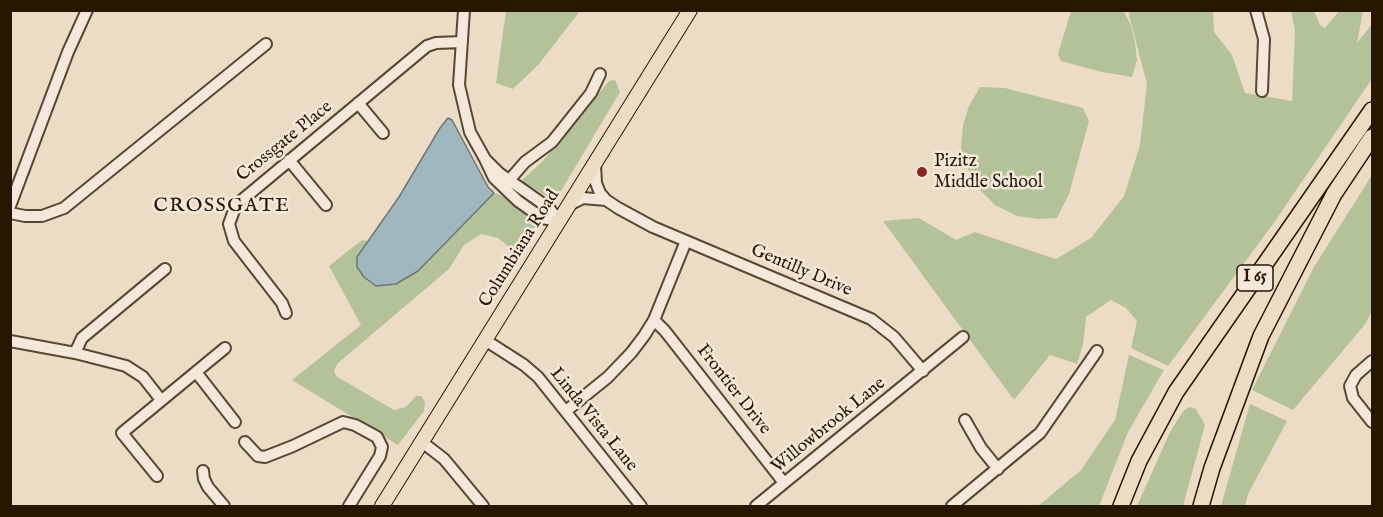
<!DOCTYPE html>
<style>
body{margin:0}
#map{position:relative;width:1383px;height:517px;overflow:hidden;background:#eddcc5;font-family:"IM FELL English",serif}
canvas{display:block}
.frame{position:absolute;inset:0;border:12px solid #271600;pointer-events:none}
</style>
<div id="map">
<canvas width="1383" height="517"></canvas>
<div class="frame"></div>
</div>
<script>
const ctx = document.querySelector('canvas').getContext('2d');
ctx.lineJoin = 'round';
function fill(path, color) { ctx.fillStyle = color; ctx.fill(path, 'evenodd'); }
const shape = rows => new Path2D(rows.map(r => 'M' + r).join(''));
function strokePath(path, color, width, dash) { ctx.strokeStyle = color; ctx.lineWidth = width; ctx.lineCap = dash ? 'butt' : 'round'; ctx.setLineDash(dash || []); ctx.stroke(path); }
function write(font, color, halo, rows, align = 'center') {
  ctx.font = font + ' "IM FELL English",serif'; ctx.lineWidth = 5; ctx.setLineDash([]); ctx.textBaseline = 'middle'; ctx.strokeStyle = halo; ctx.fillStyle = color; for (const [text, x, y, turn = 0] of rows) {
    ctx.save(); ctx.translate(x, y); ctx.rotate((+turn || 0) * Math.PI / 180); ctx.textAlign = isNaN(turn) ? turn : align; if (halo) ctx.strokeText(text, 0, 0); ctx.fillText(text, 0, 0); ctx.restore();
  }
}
fill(shape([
 [506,11,580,11,539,64,513,89,496,83],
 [1071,11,1122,10,1124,12,1131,25,1135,43,1137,60,1132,77,1102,72,1061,61,1058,54],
 [1128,11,1213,11,1214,32,1232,55,1245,93,1292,101,1295,31,1291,11,1314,11,1320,25,1325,28,1339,11,1363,11,1357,43,1372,24,1372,79,1273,224,1168,366,1131,348,1137,321,1126,308,1111,300,1086,317,1083,345,1077,364,1050,355,1014,400,883,221,919,218,956,240,975,232,1056,259,1091,238,1124,196,1140,145,1147,84],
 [615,80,620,92,561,191,550,198,521,181,542,162,609,81],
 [980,87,1005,88,1083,108,1089,121,1069,194,1057,218,1038,219,1017,216,995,205,980,190,971,178,961,148,963,125,969,106],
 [1372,175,1372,310,1366,323,1293,410,1252,390,1314,267],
 [494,193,501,195,535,220,537,227,519,255,498,238,481,234,464,245,449,269,338,363,334,370,336,376,394,410,406,407,416,396,421,396,425,402,424,411,398,445,292,380,361,325,329,266,362,240,368,241,357,257,418,271],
 [1129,355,1164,370,1128,432,1099,506,1038,506,1081,470,1115,420],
 [1250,404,1287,421,1248,494,1245,506,1221,506],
 [1190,407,1196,409,1205,425,1183,506,1137,506,1170,432,1184,410]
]), '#b3c299');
const water = shape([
 [448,118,452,120,488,187,494,193,418,271,396,284,376,286,364,277,357,267,357,257,399,197,440,128,448,118]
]);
fill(water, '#9fb8c0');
strokePath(water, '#6f7773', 1.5);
const minor = shape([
 [464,10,459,85,470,132,485,159],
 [1256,10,1264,39,1262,91],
 [358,103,383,133],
 [485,159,499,173,549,208,559,221,542,218,518,201,494,178,485,159],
 [289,160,326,205],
 [595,164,596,183,600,193,606,200,618,208,653,227,871,319,894,337,923,371],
 [505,185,525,162,552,142,591,93,600,74],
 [569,205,583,198,606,200],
 [10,206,68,52,87,10],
 [10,213,25,216,42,216,64,208,266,44],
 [286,313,282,303,234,241,229,224,236,205,427,46,436,43,462,42],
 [654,320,665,331,784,483],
 [485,340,524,365,538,377,641,506],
 [10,341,75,353,126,366,143,377,161,400],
 [75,353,82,338,165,269],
 [1372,361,1356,375,1350,386,1353,398,1372,422],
 [196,372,235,422],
 [566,411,608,377,631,353,644,336,654,320,686,241],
 [965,420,981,448,998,469],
 [245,442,258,456,265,457,293,446,343,422,355,425,377,437,382,447,380,456,349,506],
 [422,442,444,459,483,506],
 [203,471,204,479,208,487,224,506],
 [157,476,122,433,225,348],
 [756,506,963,337],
 [952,506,1040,433,1097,351]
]);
const major = shape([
 [382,506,690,10]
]);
const highway = shape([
 [1121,506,1139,461,1176,392,1372,110],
 [1201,506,1212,468,1261,336,1334,194,1372,137]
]);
strokePath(minor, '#584831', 14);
strokePath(major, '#271600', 16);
strokePath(highway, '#271600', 18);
strokePath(minor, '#f3e8d9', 10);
strokePath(major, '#eddcc5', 14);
strokePath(highway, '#eddcc5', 15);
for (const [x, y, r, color] of [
 [922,172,6,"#8f2418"]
]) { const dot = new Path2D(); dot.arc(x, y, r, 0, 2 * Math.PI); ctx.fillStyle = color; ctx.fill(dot); strokePath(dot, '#f3e8d9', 2); }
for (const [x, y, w] of [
 [1255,278,36]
]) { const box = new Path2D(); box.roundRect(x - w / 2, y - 13, w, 26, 4.5); ctx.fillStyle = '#f3e8d9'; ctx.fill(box); strokePath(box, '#271600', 1.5); }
write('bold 16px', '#271600', null, [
 ["I 65",1255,278]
]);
write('18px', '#271600', '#f3e8d9', [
 ["Crossgate Place",285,142,-39],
 ["Columbiana Road",520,249,-58],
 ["Gentilly Drive",801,271,23],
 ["Frontier Drive",733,390,52],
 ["Linda Vista Lane",593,420,51],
 ["Willowbrook Lane",829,426,-39]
]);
write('18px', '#271600', '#f3e8d9', [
 ["Pizitz",934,162],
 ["Middle School",934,183]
], 'left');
ctx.letterSpacing = '1.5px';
write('20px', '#271600', '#f3e8d9', [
 ["CROSSGATE",222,207]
]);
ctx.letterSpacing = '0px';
</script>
